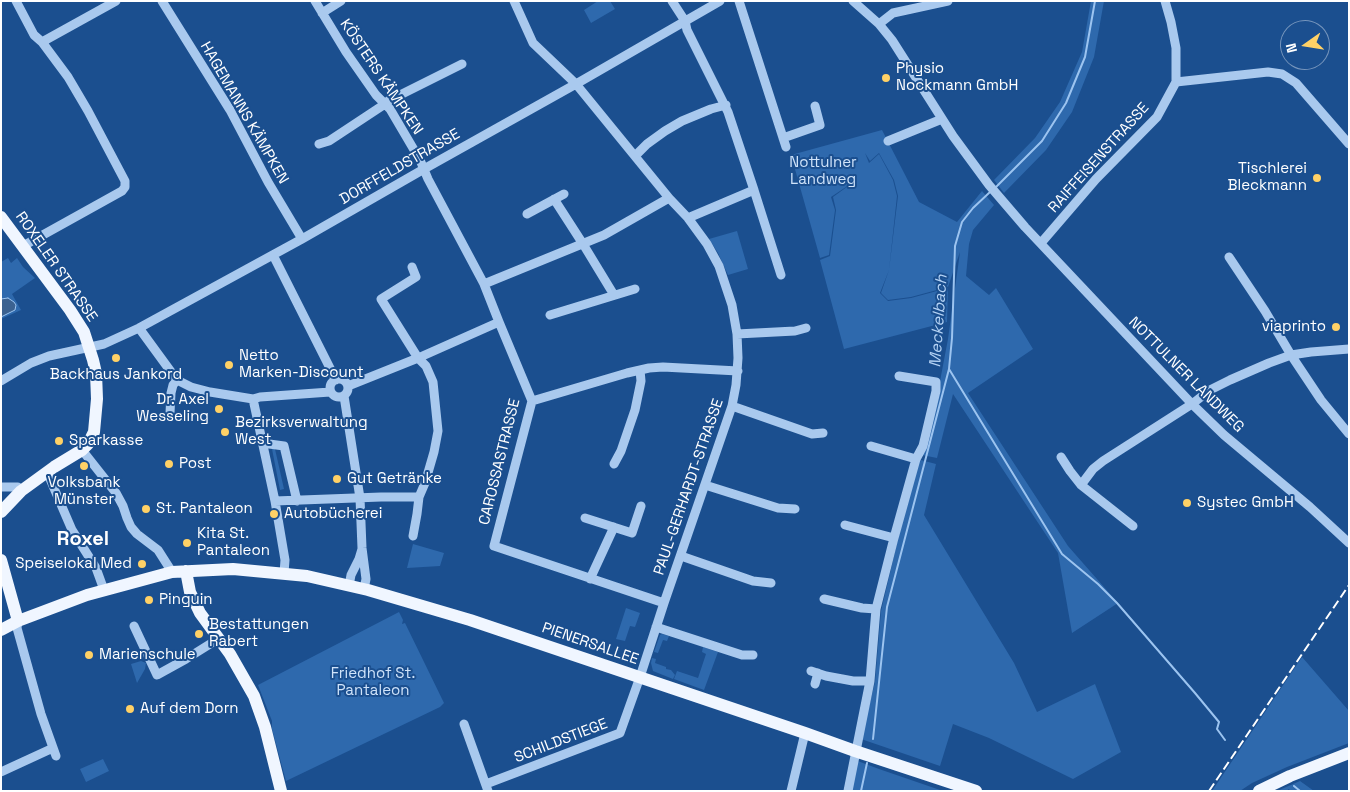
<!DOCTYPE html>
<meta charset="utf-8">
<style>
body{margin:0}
#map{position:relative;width:1350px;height:792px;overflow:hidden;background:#1b4f8f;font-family:"Space Grotesk",sans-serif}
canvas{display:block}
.frame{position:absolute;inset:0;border:2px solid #fff;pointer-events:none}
.north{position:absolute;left:1280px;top:20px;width:50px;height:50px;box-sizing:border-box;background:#1b4f8f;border:1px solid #7695bc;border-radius:50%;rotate:257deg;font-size:14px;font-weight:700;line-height:20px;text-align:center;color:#fff}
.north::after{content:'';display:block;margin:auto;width:18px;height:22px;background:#ffd166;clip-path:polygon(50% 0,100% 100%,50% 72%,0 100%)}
</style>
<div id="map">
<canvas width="1350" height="792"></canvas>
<div class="frame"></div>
<div class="north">N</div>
</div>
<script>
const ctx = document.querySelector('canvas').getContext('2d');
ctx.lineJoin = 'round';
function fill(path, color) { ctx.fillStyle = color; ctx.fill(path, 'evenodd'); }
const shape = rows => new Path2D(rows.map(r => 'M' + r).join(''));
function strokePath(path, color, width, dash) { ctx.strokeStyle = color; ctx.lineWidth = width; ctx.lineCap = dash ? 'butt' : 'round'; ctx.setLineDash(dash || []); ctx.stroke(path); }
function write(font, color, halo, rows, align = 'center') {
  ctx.font = font + ' "Space Grotesk",sans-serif'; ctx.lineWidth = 4; ctx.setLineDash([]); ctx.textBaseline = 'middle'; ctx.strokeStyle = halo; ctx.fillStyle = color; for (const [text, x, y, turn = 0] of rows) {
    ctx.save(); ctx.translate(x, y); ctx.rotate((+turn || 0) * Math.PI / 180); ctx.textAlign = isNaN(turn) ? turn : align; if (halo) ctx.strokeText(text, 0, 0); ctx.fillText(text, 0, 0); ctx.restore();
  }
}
fill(shape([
 [598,1,610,1,615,9,591,23,584,10],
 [1091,1,1104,1,1094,57,1072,112,1046,150,1004,193,994,180,1035,138,1060,102,1082,52],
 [882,130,919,202,957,222,982,191,994,205,973,230,969,244,966,276,989,295,996,288,1033,349,968,393,1068,546,1118,603,1072,633,1058,553,953,394,937,458,922,455,937,397,948,339,960,252,948,287,911,297,888,300,881,293,889,270,898,196,894,180,879,153,870,161,865,153,869,163,879,154,893,180,897,196,889,270,880,293,888,301,911,298,948,288,947,322,844,349,820,260,830,256,836,210,833,197,855,181,831,197,835,210,829,255,820,258,791,155],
 [737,231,748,269,728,275,718,253,709,239],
 [8,258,11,263,17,258,23,267,35,278,12,294,21,310,1,319,1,262],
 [272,449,275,449,284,489,280,490],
 [917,459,936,464,924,515,1014,663,1037,712,1095,684,1121,752,1073,779,989,738,953,724,940,766,861,739,875,682,881,611],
 [413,544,444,553,440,566,407,568],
 [626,608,640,613,635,627,630,626,625,641,616,639],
 [399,612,403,620,402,624,405,623,444,703,440,707,286,781,272,729,272,721,258,685],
 [662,634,669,636,667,641,663,640,658,653,654,652,660,635],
 [703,647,718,652,704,690,674,679,677,671,698,678,706,654,702,652],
 [1302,657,1349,711,1349,743,1287,767,1252,783,1240,791,1212,791],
 [652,658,656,659,655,663,666,667,666,669,671,670,675,675,673,679,653,671,651,663],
 [141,661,146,663,145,669,137,683,131,664],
 [103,759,109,771,86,782,80,769],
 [855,760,879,769,943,791,850,791],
 [1300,781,1314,791,1290,791,1289,789,1286,791,1277,791]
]), '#2e69ad');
const water = shape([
 [8,298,14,302,16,305,15,310,1,317,1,299,8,298]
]);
fill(water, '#3c6290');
strokePath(water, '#9cc4f0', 1);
strokePath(shape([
 [996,187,1042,141,1066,103,1085,57,1095,1],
 [949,369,1062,554,1098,584,1117,603,1195,693,1219,722,1217,729,1225,740],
 [873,739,887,607,949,369,952,338,955,246,962,222,973,208,990,192],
 [1294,786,1300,791],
 [861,791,867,763]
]), '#9cc4f0', 2);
strokePath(shape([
 [16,1,34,35,42,42,68,77,88,111,125,181,125,187,122,191,23,246],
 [162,1,230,110,268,182,302,239],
 [315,1,346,52,376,95,390,109,420,160,428,179,484,284,499,322,532,401,494,546,664,603],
 [672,1,685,21,687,30,728,112,754,190,688,218],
 [739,1,786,147],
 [853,1,879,24,892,40,953,136,989,185,1025,227,1192,404,1224,435,1310,507,1349,543],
 [322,13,341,1],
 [879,24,893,13,948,1],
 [42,42,116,1],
 [1176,82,1268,72,1282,74,1296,83,1349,144],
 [783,138,820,125,815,106],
 [888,141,942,119],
 [319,144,329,141,385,104,388,101,462,64],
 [635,156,647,144,665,131,682,121,711,109,726,105],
 [754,190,781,275],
 [554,199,583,244,614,295],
 [527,214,564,194],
 [1041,243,1096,179,1157,117,1176,82,1176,48,1171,22,1165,1],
 [273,255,336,380],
 [1229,257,1265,311,1291,355,1321,400,1349,434],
 [412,267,416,277,381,299,418,358,426,366,433,382,438,431,434,452,425,483,419,497,417,514,413,536],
 [484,284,604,235,669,198],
 [550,315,635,289],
 [139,328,177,380,191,387,210,392,253,399,260,397,330,392],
 [737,334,795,331,806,328],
 '330 388a9 9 0 1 1 18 0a9 9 0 1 1-18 0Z',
 [1,381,31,363,49,356,104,344,139,328,302,239,424,169,576,84,720,1],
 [348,386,418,358,499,322],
 [344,396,360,498,362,548,366,579,364,589],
 [253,399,275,501,285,560,284,573],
 [532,401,627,373,649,368,663,367,738,371],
 [732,406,812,434,823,433],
 [170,413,171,393,173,385,177,380],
 [262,443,284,446,297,501],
 [871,446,916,459],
 [82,450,116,493,123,506,127,518,131,527,137,534,158,550,172,572],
 [1061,457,1070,471,1081,485,1133,526],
 [614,464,621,451,635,410,641,381,640,370],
 [47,472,72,530,96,568,104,590],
 [705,485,778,508,795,509],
 [1081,485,1093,469,1103,461,1192,404,1210,390,1230,380,1269,363,1291,355,1311,352,1349,349],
 [1,487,18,487,21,491],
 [275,501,381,497,419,497],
 [585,518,632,533,641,506],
 [845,525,894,538],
 [681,556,753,581,771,583],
 [590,579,614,527],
 [349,586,351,575,359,559,362,549],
 [824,599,862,608,876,609],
 [18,621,17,628,41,714,56,756],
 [134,626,157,675,186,659,218,639],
 [656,627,742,655,753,655],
 [811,671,826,676,853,681,870,681],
 [815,684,818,673],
 [464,724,488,791],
 [1,772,53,748],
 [486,784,620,733,640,677,664,603,732,406,736,385,738,358,737,334,732,305,719,266,707,244,688,218,669,198,576,84,533,43,514,1],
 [791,791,805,733],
 [848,791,870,681,876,609,894,538,916,459,923,446,936,391,936,382,899,376]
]), '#a9c9ee', 9);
strokePath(shape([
 [1,217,70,310,84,332,93,360,96,373,97,399,94,432,88,444,82,450,54,467,21,491,1,512],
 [1,560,18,621],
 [186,571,190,592,200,613,230,654,254,696,265,727,281,791],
 [1,630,18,621,87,595,172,572,233,569,307,576,368,590,470,620,805,733,855,751,976,791],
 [1259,791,1290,776,1349,753]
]), '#f0f6ff', 12);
strokePath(shape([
 [1209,791,1349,585]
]), '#fff', 2, [9, 4]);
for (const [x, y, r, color] of [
 [886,78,5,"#ffd166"],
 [1317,178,5,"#ffd166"],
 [1336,327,5,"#ffd166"],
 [116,358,5,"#ffd166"],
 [229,365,5,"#ffd166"],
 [219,409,5,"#ffd166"],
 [225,432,5,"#ffd166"],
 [59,441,5,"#ffd166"],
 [169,464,5,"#ffd166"],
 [84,466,5,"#ffd166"],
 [337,479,5,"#ffd166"],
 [1187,503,5,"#ffd166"],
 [146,509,5,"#ffd166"],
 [274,514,5,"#ffd166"],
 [187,543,5,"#ffd166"],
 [142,564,5,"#ffd166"],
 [149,600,5,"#ffd166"],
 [199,634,5,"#ffd166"],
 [89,655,5,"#ffd166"],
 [130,709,5,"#ffd166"]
]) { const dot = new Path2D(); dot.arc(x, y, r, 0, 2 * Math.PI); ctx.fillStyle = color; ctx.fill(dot); strokePath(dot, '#1b4f8f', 2); }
write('15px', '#fff', '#1b4f8f', [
 ["Physio",896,69],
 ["Nockmann GmbH",896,86],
 ["Tischlerei",1307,169,"right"],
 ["Bleckmann",1307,186,"right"],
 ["viaprinto",1326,327,"right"],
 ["Netto",239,356],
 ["Marken-Discount",239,373],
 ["Backhaus Jankord",116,375,"center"],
 ["Dr. Axel",209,400,"right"],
 ["Wesseling",209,417,"right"],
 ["Bezirksverwaltung",235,423],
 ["West",235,440],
 ["Sparkasse",69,441],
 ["Post",179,464],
 ["Gut Getränke",347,479],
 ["Volksbank",84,483,"center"],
 ["Münster",84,500,"center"],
 ["Systec GmbH",1197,503],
 ["St. Pantaleon",156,509],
 ["Autobücherei",284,514],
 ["Kita St.",197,534],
 ["Pantaleon",197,551],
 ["Speiselokal Med",132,564,"right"],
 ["Pinguin",159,600],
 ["Bestattungen",209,625],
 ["Rabert",209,642],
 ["Marienschule",99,655],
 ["Auf dem Dorn",140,709]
], 'left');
write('15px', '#fff', '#1b4f8f', [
 ["KÖSTERS KÄMPKEN",381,77,56],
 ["HAGEMANNS KÄMPKEN",244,113,60],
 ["RAIFFEISENSTRASSE",1099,158,-48],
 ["DORFFELDSTRASSE",400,167,-30],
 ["ROXELER STRASSE",56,267,55],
 ["NOTTULNER LANDWEG",1186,375,45],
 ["CAROSSASTRASSE",500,462,-76],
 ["PAUL-GERHARDT-STRASSE",689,487,-71],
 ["PIENERSALLEE",590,644,19],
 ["SCHILDSTIEGE",561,741,-21]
]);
write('15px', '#cfe3fa', '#1b4f8f', [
 ["Nottulner",823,163],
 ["Landweg",823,180],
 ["Friedhof St.",373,674],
 ["Pantaleon",373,691]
]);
write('italic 16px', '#b5d3f5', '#1b4f8f', [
 ["Meckelbach",939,321,-86]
]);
write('bold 20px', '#fff', '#1b4f8f', [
 ["Roxel",83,540]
]);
</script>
